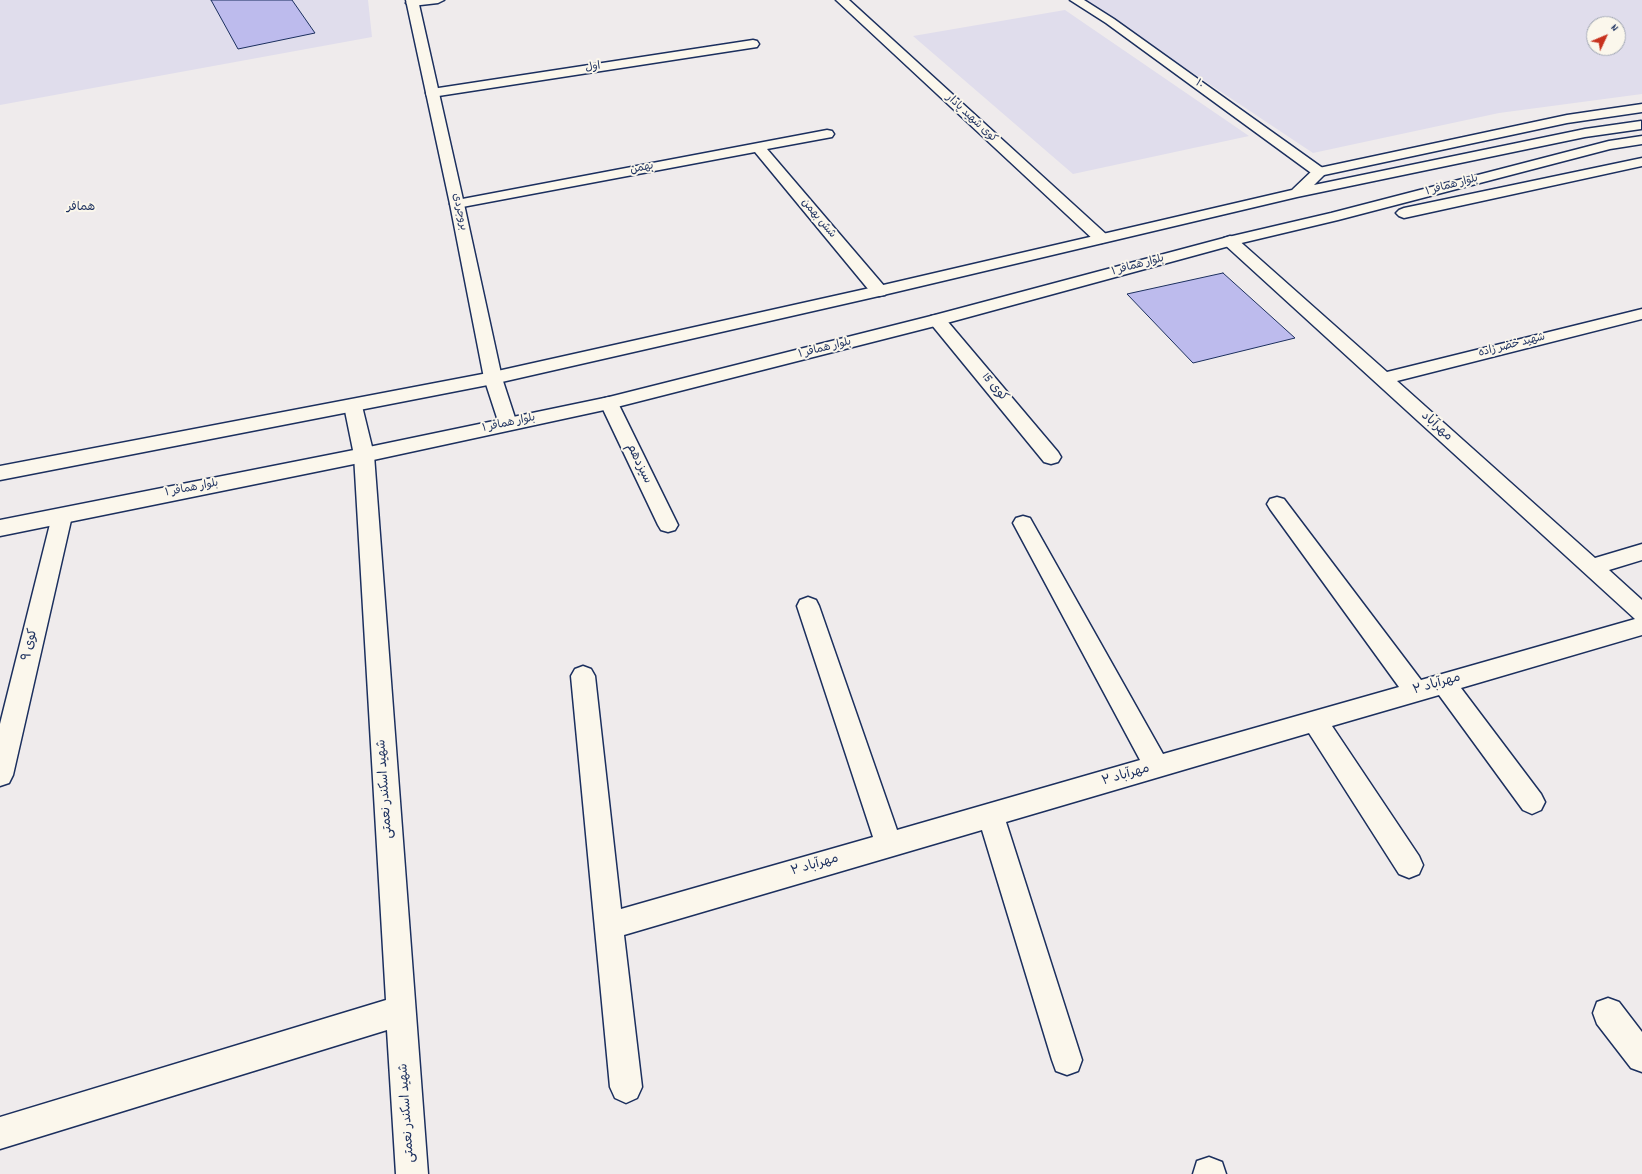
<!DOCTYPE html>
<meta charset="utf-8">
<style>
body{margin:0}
#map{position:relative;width:1642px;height:1174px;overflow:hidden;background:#efebec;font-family:Dekko,sans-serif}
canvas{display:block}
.north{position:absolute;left:1586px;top:16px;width:40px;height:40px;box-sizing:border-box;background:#fbf7ec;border:1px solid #a1a7b3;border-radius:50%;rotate:46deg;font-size:11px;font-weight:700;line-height:16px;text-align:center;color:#1b2f5e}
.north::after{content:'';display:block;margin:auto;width:14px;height:18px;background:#c8321e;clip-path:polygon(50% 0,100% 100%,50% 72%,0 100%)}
</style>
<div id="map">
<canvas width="1642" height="1174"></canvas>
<div class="north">N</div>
</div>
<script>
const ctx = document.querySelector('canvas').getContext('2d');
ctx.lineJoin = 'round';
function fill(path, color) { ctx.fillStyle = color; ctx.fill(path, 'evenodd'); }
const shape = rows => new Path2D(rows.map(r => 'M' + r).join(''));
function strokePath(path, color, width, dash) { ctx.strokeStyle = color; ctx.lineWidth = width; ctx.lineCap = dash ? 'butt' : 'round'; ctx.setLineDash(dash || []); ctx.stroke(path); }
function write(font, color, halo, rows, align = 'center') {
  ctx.font = font + ' Dekko,"Playpen Sans Arabic",sans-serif'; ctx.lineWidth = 4; ctx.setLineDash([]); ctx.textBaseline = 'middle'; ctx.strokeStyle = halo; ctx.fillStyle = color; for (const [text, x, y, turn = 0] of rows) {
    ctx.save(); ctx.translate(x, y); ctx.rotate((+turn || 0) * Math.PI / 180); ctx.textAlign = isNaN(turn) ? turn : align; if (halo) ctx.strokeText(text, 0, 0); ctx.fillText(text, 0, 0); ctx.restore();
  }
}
fill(shape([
 [0,0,368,0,372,37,0,105],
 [1083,0,1642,0,1642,94,1499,113,1313,153],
 [1594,24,1618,24,1618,48,1594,48],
 [1065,10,1249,136,1073,174,913,36]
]), '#e0ddec');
const building = shape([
 [211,0,292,0,315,33,238,49,211,0],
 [1223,273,1295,338,1193,363,1127,294,1223,273]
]);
fill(building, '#bdbbed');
strokePath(building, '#1b2f5e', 1);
const street = shape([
 [444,0,438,3,412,6,406,3,411,0,444,0],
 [836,0,849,0,1107,235,1109,238,1107,241,1101,243,1095,241,836,0],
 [1070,0,1084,0,1114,19,1324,169,1326,172,1324,175,1319,176,1314,175,1106,23,1070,0],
 [753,40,757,41,759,44,757,47,432,97,427,96,426,93,427,90,432,89,753,40],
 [827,130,832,131,834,134,832,137,767,149,885,287,887,291,885,295,879,296,873,295,755,152,457,208,452,207,450,204,452,201,457,200,827,130],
 [1230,236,1236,238,1387,372,1642,309,1642,319,1397,381,1595,558,1642,544,1642,560,1609,570,1642,600,1642,635,1461,688,1541,794,1545,802,1541,810,1532,814,1523,810,1439,695,1332,726,1419,856,1423,865,1419,874,1409,878,1399,874,1309,733,1006,822,1082,1060,1078,1071,1067,1075,1056,1071,1052,1060,982,830,624,935,642,1087,637,1098,626,1103,615,1098,610,1087,571,676,575,669,583,666,591,669,595,676,621,909,873,837,797,606,800,600,808,597,816,600,819,606,897,830,1140,760,1013,523,1016,518,1023,516,1030,518,1163,754,1399,687,1270,509,1267,504,1270,499,1277,497,1284,499,1421,680,1635,619,1224,244,1222,241,1224,238,1230,236],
 [937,315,943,316,1058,452,1061,457,1058,462,1051,464,1044,462,931,324,928,320,931,316,937,315],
 [609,397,616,399,618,403,678,525,675,530,668,532,661,530,658,525,600,403,602,399,609,397],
 [353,400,360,402,362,406,374,455,428,1174,396,1174,387,1030,0,1149,0,1117,386,1000,354,455,344,406,346,402,353,400],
 [62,509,69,511,72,516,13,775,9,783,0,786,0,724,52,516,55,511,62,509],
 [1608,998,1619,1002,1642,1032,1642,1072,1631,1068,1597,1024,1593,1013,1597,1002,1608,998],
 [1209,1157,1222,1162,1226,1174,1193,1174,1197,1161,1209,1157]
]);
const secondary = shape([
 [406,0,418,0,464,204,502,378,517,424,515,428,508,430,501,428,499,424,484,378,450,204,406,0]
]);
const primary = shape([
 [1642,104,1642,112,1567,123,1324,175,1314,185,1585,129,1641,121,1641,129,1585,137,1297,197,879,296,493,384,0,480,0,466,493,372,879,286,1292,190,1314,169,1319,168,1567,115,1642,104],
 [1642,136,1642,144,1610,149,1338,220,1233,245,943,324,609,409,364,462,0,536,0,520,364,448,609,397,931,316,1224,238,1331,213,1609,141,1642,136],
 [1642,158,1642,166,1404,218,1399,216,1396,213,1399,210,1404,208,1642,158]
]);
strokePath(street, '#1b2f5e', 3);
strokePath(secondary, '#1b2f5e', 3);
strokePath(primary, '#1b2f5e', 3);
fill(street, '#fbf7ec');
fill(secondary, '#fbf7ec');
fill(primary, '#fbf7ec');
write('11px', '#1b2f5e', '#fbf7ec', [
 ["اول",593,68,-9],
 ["۱۰",1199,85,36],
 ["کوی شهید پادار",971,119,43],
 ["بهمن",642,169,-11],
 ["بلوار همافر ۱",1452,186,-15],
 ["بروجردی",459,212,78],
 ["شش بهمن",818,219,50],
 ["بلوار همافر ۱",1138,266,-15],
 ["شهید خضر زاده",1512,346,-14],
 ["بلوار همافر ۱",825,349,-14],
 ["بلوار همافر ۱",509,424,-12],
 ["بلوار همافر ۱",192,489,-11]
]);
write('12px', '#1b2f5e', '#fbf7ec', [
 ["همافر",81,208]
]);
write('13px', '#1b2f5e', '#fbf7ec', [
 ["کوی 15",994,388,50],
 ["مهرآباد",1436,427,42],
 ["سیزدهم",638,464,64],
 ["کوی ۹",31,645,-77],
 ["مهرآباد ۲",1437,685,-16],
 ["مهرآباد ۲",1126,776,-16],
 ["شهید اسکندر نعمتی",386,789,-94],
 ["مهرآباد ۲",815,866,-16],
 ["شهید اسکندر نعمتی",408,1113,-94]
]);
</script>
